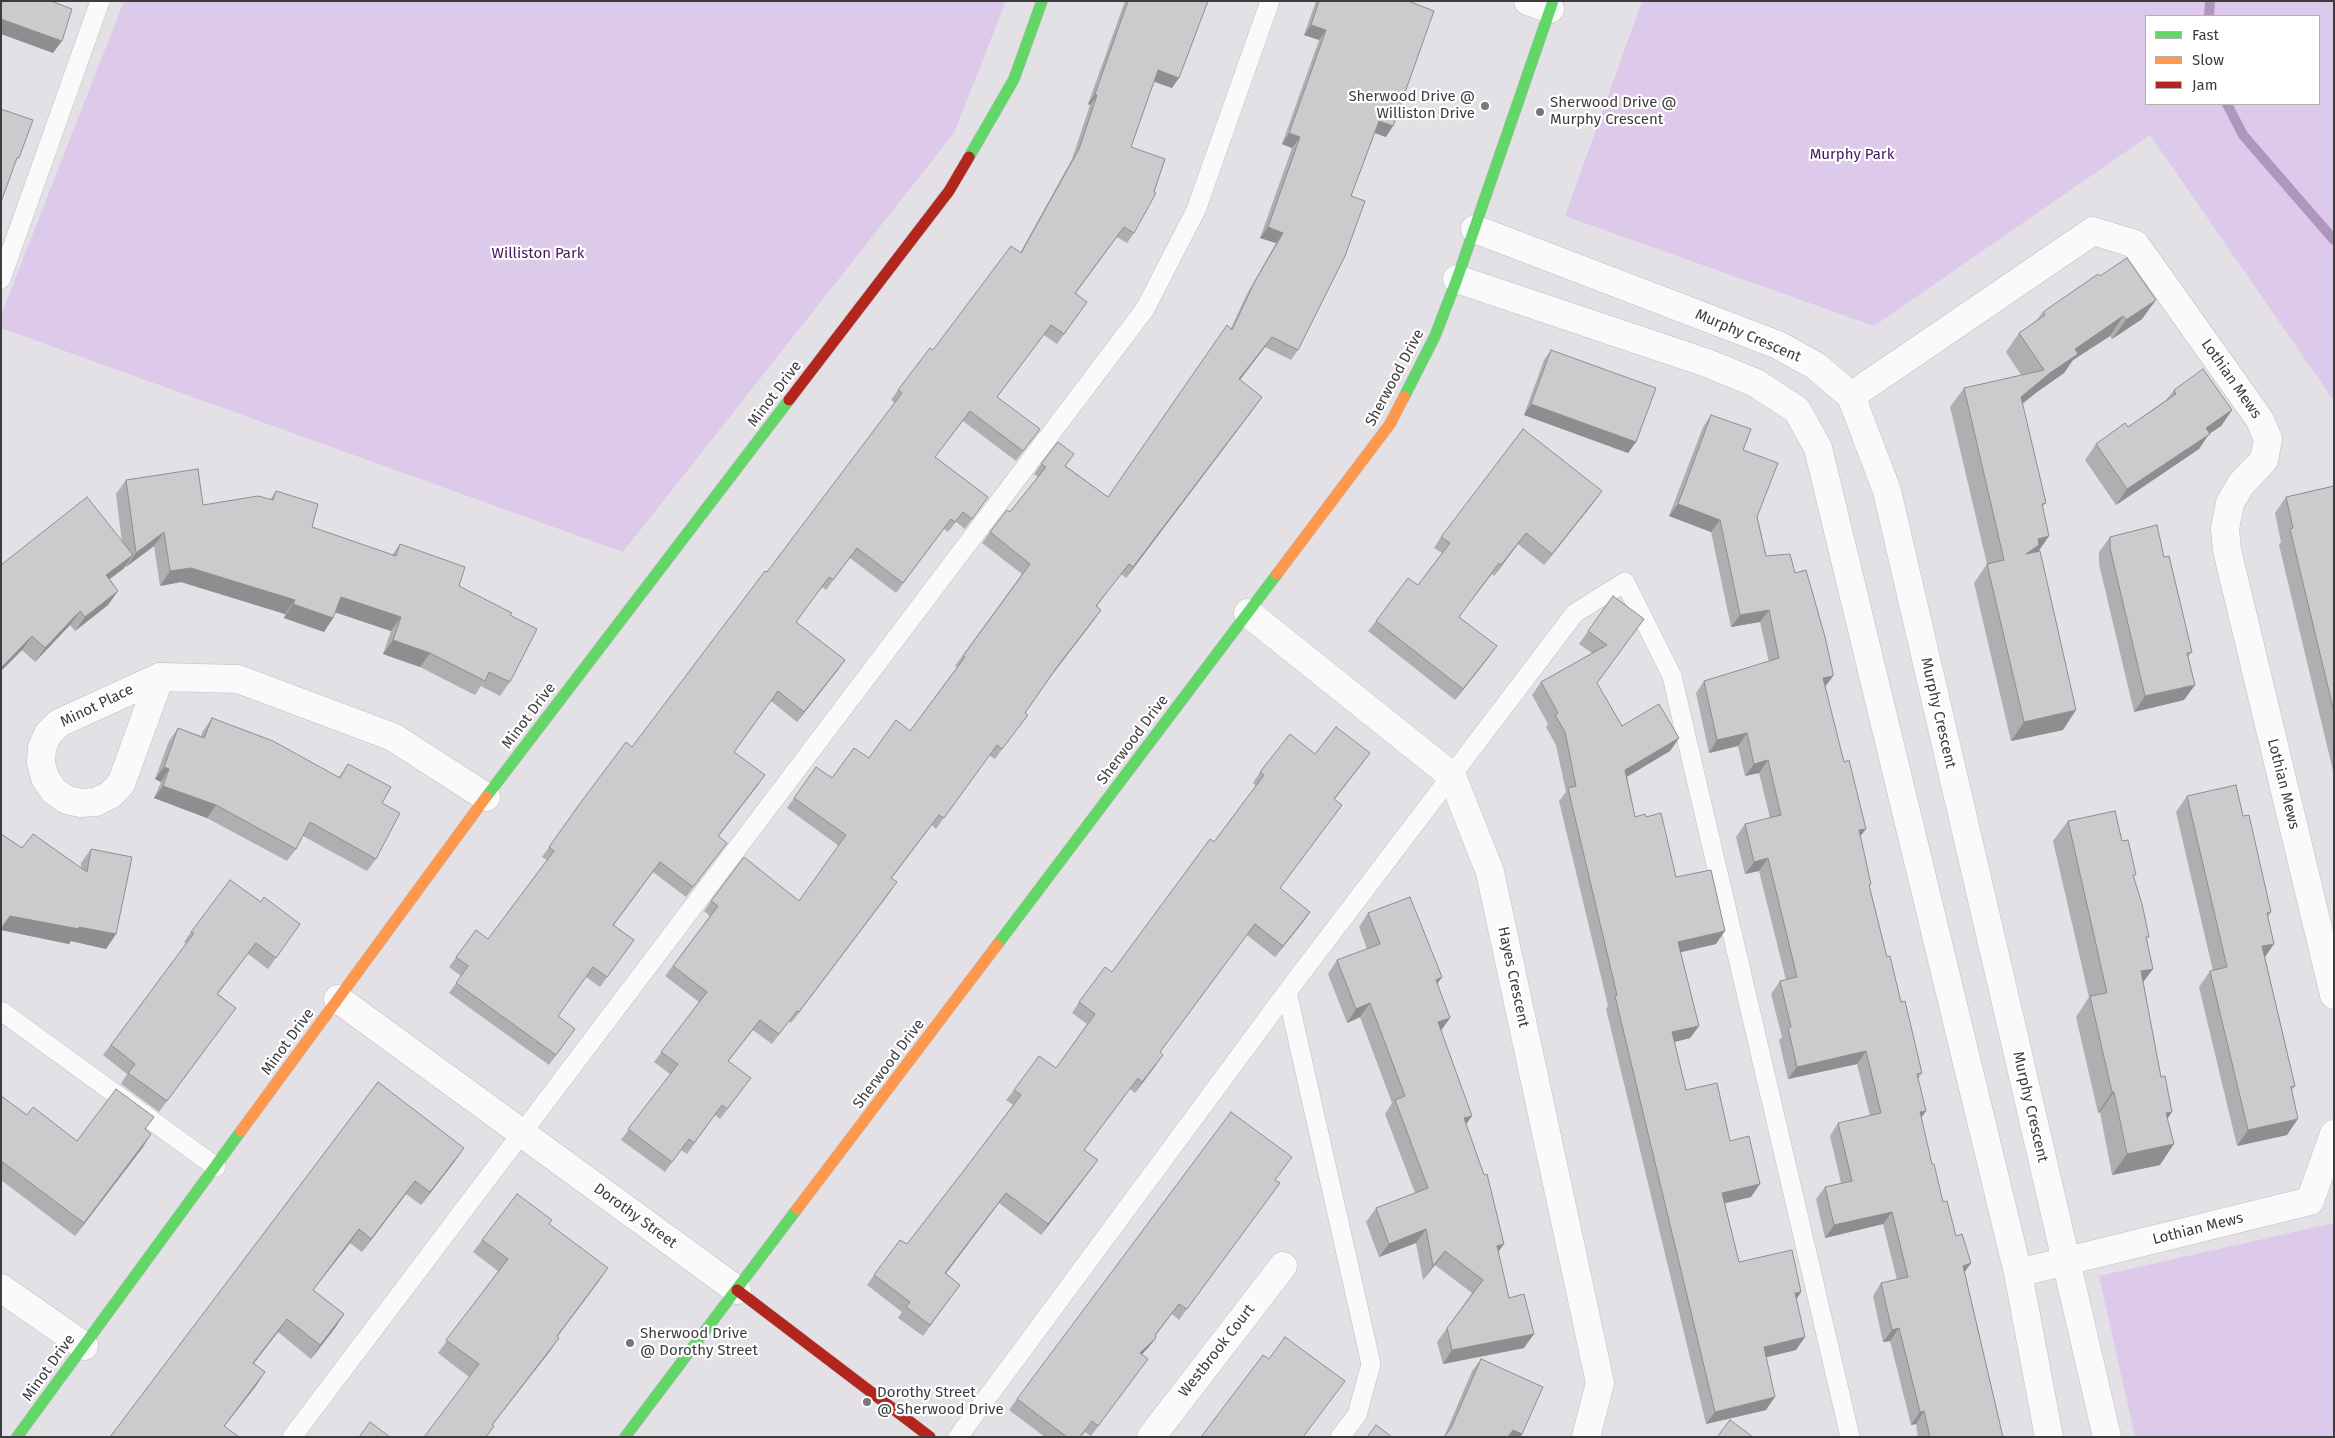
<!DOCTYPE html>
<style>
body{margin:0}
#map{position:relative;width:2335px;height:1438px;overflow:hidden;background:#e3e1e5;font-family:"Fira Sans",sans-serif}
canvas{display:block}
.frame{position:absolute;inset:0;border:2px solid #3d3c3e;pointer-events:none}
.legend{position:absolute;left:2145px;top:15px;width:175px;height:90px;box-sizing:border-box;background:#fff;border:1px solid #b1b1b2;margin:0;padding:6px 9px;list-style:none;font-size:15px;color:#3d3c3e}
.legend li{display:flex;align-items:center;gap:10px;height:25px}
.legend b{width:25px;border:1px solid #b1b1b2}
</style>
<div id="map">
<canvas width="2335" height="1438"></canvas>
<div class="frame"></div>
<ul class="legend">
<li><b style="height:6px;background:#63d668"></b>Fast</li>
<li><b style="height:6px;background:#ff974d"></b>Slow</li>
<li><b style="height:6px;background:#b3261e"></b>Jam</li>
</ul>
</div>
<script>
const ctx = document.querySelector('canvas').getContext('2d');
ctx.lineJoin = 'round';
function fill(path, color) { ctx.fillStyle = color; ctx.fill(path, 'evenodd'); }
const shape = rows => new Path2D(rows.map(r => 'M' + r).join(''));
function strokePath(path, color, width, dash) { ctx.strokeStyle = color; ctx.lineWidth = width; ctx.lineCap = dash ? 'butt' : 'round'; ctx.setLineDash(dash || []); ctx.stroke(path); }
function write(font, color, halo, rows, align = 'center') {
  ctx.font = font + ' "Fira Sans",sans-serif'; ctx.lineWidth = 4.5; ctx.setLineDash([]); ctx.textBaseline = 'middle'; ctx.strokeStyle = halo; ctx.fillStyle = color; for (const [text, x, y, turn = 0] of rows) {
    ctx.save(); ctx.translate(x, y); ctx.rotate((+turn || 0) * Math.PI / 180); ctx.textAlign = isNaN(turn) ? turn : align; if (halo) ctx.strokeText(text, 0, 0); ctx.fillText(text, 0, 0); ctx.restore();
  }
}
fill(shape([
 [124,1,1006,1,954,133,623,552,1,328,1,315],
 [1642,1,2334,1,2334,401,2150,135,1874,326,1565,216],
 [2146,16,2319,16,2319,104,2146,104],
 [2334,1223,2334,1437,2135,1437,2099,1276]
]), '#ddc9ea');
strokePath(shape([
 [2209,16,2210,1],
 [2227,104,2243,135,2334,240]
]), '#af96bf', 10);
const lane = shape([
 [1,279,100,1],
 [1287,992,1371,1364,1357,1415,1340,1437],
 [1,1011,216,1167],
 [292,1437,1145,309,1196,210,1270,1],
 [958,1437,1287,992,1575,613,1625,582,1672,676,1850,1437]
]);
const street = shape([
 [1528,1,1550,9],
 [1475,229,1778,345,1816,366,1851,396,1887,491,2107,1437],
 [1457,279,1707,363,1756,383,1797,410,1818,448,2018,1273,2049,1437],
 [1851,396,2093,231,2135,244,2260,420,2268,439,2264,460,2241,484,2230,503,2225,529,2227,550,2334,995],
 [1248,613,1452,776,1490,872,1600,1383,1586,1437],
 [160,677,121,784,110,795,96,802,81,803,67,800,54,791,45,778,41,763,42,748,48,734,59,723,160,677,238,679,393,737,486,797],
 [338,999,737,1290],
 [2018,1273,2310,1201,2334,1134],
 [1,1288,84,1346],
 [1151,1437,1283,1266]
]);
const fast = shape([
 [969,157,1014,79,1042,1],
 [1404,397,1435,336,1457,279,1553,1],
 [486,797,789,400],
 [997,945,1277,574],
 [17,1437,241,1131],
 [625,1437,797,1209]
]);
const slow = shape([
 [1277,574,1390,424,1404,397],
 [241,1131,486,797],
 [797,1209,997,945]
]);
const jam = shape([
 [789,400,949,191,969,157],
 [737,1290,930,1437]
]);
strokePath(lane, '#bebdbf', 20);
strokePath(street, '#bebdbf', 29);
strokePath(fast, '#bebdbf', 12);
strokePath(slow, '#bebdbf', 12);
strokePath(jam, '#bebdbf', 12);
strokePath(lane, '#fbfafb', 19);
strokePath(street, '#fbfafb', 28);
strokePath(fast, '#63d668', 11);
strokePath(slow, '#ff974d', 11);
strokePath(jam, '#b3261e', 11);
fill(shape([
 [1125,1,1208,1,1172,88,1154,82,1131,147,1134,233,1127,243,1117,237,1076,293,1080,312,1057,344,1044,335,997,397,1040,429,1016,461,963,421,935,457,988,497,965,529,956,522,948,532,944,529,896,593,850,558,826,590,822,587,796,622,845,660,797,722,771,701,734,752,758,785,718,836,727,843,686,897,653,872,614,925,634,940,600,987,586,977,558,1016,575,1029,549,1065,449,993,461,976,449,967,476,930,488,939,547,860,542,857,581,802,632,747,767,572,895,403,891,400,898,390,1020,253,1072,159,1090,105,1088,104],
 [1316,1,1408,1,1386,137,1375,133,1351,196,1298,350,1291,360,1265,347,1240,380,1262,397,1255,407,1126,578,1121,574,1097,606,1094,620,1052,675,1025,713,1028,715,1020,725,995,759,989,755,936,829,932,825,892,878,890,892,791,1023,789,1021,772,1044,753,1030,728,1062,743,1089,720,1119,715,1115,687,1154,681,1150,665,1172,621,1140,670,1074,654,1062,699,1002,665,976,710,916,704,911,711,901,799,901,839,846,787,808,816,767,832,778,869,758,910,731,957,667,955,666,1022,574,982,543,990,532,1010,512,1038,477,1034,474,1041,464,1066,466,1108,497,1231,328,1247,294,1276,243,1260,238,1292,148,1282,144,1319,40,1304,35],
 [2100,276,2142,319,2112,339,2110,336,2073,360,2064,373,2037,392,2022,404,2046,503,2042,507,2039,551,2063,730,2011,741,1974,583,1987,564,1950,407,1964,388,2021,375,2006,352,2019,333,2036,321,2043,312],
 [1551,350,1636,442,1628,453,1524,415,1544,360],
 [2174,390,2232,410,2221,426,2209,434,2199,449,2116,505,2085,460,2096,444,2128,427,2166,400],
 [1711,415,1743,450,1766,556,1795,573,1833,676,1825,687,1871,884,1869,886,1887,957,1901,1002,1922,1073,1918,1079,1921,1118,1932,1164,1965,1273,2003,1437,1918,1437,1916,1424,1911,1425,1890,1341,1883,1342,1873,1296,1881,1283,1897,1280,1883,1224,1825,1238,1816,1199,1825,1187,1841,1183,1830,1136,1838,1123,1870,1116,1857,1064,1788,1079,1779,1040,1782,1037,1771,994,1780,981,1786,980,1759,871,1745,874,1736,837,1745,824,1770,818,1759,773,1745,776,1738,746,1709,753,1696,693,1704,681,1769,662,1760,622,1731,627,1711,532,1669,516,1703,427],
 [126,480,203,505,270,500,276,491,312,527,392,555,400,544,459,586,510,615,510,682,500,696,481,686,475,695,420,667,383,654,391,631,335,612,333,618,324,632,284,618,285,614,181,582,160,586,154,546,126,567,126,566,123,569,110,579,118,591,108,605,75,631,70,625,35,662,22,650,1,671,1,565,122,542,116,494],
 [2334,486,2334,775,2279,545,2281,542,2275,513,2286,497],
 [1602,491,1594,502,1544,565,1518,544,1494,576,1492,574,1459,617,1489,657,1455,700,1368,631,1376,621,1418,585,1442,553,1434,548,1441,537],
 [2110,537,2164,557,2192,652,2188,657,2195,685,2184,700,2134,712,2099,564,2099,552],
 [1613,596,1644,619,1597,683,1622,726,1679,738,1670,751,1627,777,1635,817,1676,877,1716,944,1680,952,1699,1026,1690,1038,1674,1042,1686,1090,1730,1141,1751,1197,1725,1203,1739,1262,1796,1300,1796,1350,1766,1357,1766,1410,1706,1424,1606,1009,1608,1006,1559,801,1566,792,1556,745,1546,727,1548,724,1532,695,1541,682,1592,653,1579,644],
 [212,718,339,777,348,764,382,803,376,859,367,871,303,836,296,849,287,861,207,818,154,798,161,782,155,779,169,741,178,728,201,736,203,731],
 [1370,753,1334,800,1342,805,1280,888,1310,912,1303,922,1275,957,1247,935,1160,1052,1156,1065,1135,1093,1130,1089,1084,1150,1098,1160,1041,1235,999,1203,946,1273,960,1285,923,1336,898,1318,902,1312,867,1285,874,1275,907,1244,965,1169,1013,1105,1006,1100,1014,1090,1056,1068,1087,1024,1072,1013,1079,1002,1112,972,1214,842,1256,786,1253,783,1260,772,1315,754],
 [2187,796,2243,816,2271,912,2268,917,2265,957,2295,1086,2292,1090,2287,1135,2237,1146,2199,987,2210,971,2213,971,2176,812],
 [2068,821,2122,841,2134,877,2153,969,2143,982,2168,1118,2160,1165,2112,1175,2100,1112,2098,1113,2076,1017,2089,997,2053,841],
 [1,834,22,848,81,867,81,863,91,849,116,934,106,949,71,941,69,944,1,930],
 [261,902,300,924,268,969,248,954,218,994,236,1008,159,1112,121,1084,127,1074,103,1055,186,944,184,942,191,932],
 [1368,913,1442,977,1437,984,1441,1030,1466,1124,1509,1298,1524,1348,1443,1364,1437,1342,1472,1293,1435,1265,1423,1280,1416,1243,1379,1257,1366,1222,1376,1208,1415,1193,1385,1114,1392,1103,1360,1017,1347,1023,1328,974,1337,960,1367,949,1359,927],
 [378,1082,455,1161,421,1205,406,1194,362,1252,350,1243,313,1290,344,1314,335,1328,311,1359,278,1332,254,1363,265,1372,224,1426,110,1437],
 [1,1096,27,1115,77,1141,145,1130,143,1147,75,1236,1,1180],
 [1275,1180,1280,1183,1179,1320,1172,1314,1155,1336,1156,1338,1148,1348,1142,1354,1148,1359,1091,1436,1085,1432,1081,1437,1045,1437,1009,1410,1017,1399],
 [549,1224,599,1281,557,1337,550,1351,492,1425,486,1437,469,1377,438,1353,498,1271,473,1252,482,1240],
 [1481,1359,1522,1434,1521,1437,1444,1437,1472,1371]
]), '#afaeb0');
fill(shape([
 [1,19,62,41,53,53,1,34],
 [1311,25,1326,30,1319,40,1304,35],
 [1158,70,1179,78,1172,88,1151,80],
 [1095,94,1097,95,1090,105,1088,104],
 [1379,121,1393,126,1386,137,1372,132],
 [1289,133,1300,137,1292,148,1282,144],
 [1268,227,1283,233,1276,243,1260,238],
 [2156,300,2142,319,2112,339,2126,320],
 [2123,316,2110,336,2073,360,2064,373,2037,392,2007,416,2021,397,2075,349],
 [1272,337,1265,347,1232,390,1239,379],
 [1262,397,1255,407,1126,578,1133,567],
 [1531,404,1636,442,1628,453,1524,415],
 [2232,410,2221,426,2209,434,2199,449,2116,505,2127,489,2206,428],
 [1602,491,1594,502,1544,565,1552,554],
 [1678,504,1720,520,1711,532,1669,516],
 [164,532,154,546,126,567,136,553],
 [1526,533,1518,544,1494,576,1501,565],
 [2049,536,2036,555,2012,574,2038,539],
 [133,555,123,569,96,589,106,575],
 [191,568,295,600,285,614,181,582,160,586,170,571],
 [118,591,108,605,75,631,85,617],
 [341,597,401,617,391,631,331,611],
 [293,604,333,618,324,632,284,618],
 [1101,610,1094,620,1050,677,1057,667],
 [1769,610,1760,622,1731,627,1740,615],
 [80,611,70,625,35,662,45,648],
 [32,636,22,650,1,671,1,668],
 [393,640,430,653,420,667,383,654],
 [1497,646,1489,657,1455,700,1463,689],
 [845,660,838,670,797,722,804,712],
 [1833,676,1824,688,1823,678],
 [2195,685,2184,700,2134,712,2145,696],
 [2076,710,2063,730,2011,741,2024,722],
 [1747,733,1738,746,1709,753,1717,740],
 [1679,738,1670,751,1616,783,1625,770],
 [1370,753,1362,764,1326,810,1334,799],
 [1768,760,1759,773,1745,776,1754,764],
 [164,767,169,769,161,782,155,779],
 [765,775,758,785,711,846,718,836],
 [163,786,216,805,207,818,154,798],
 [1866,829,1857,841,1859,830],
 [1768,858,1759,871,1745,874,1754,862],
 [897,882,890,892,791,1023,799,1012],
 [1310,912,1303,922,1275,957,1283,946],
 [10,916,79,927,116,934,106,949,71,941,69,944,1,930,1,929],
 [1725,931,1716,944,1669,955,1678,942],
 [2274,944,2263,960,2262,946],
 [2153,969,2138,989,2141,971],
 [1442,977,1432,991,1436,980],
 [1370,1003,1360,1017,1347,1023,1356,1009],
 [1450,1018,1440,1032,1438,1022],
 [1699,1026,1690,1038,1663,1045,1672,1032],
 [1866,1051,1857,1064,1788,1079,1797,1067],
 [1163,1055,1156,1065,1135,1093,1142,1082],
 [2112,1092,2114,1092,2100,1112,2098,1113],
 [1926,1111,1917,1124,1920,1112],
 [2172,1112,2158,1132,2166,1113],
 [1472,1116,1462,1130,1464,1118],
 [2298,1119,2287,1135,2237,1146,2248,1130],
 [151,1134,143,1147,75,1236,84,1223],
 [2174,1144,2160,1165,2112,1175,2127,1154],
 [464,1148,455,1161,421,1205,430,1192],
 [1098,1160,1090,1171,1041,1235,1048,1224],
 [415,1181,406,1194,362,1252,371,1239],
 [1760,1184,1751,1197,1713,1206,1722,1193],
 [1006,1193,999,1203,938,1284,945,1273],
 [1892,1212,1883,1224,1825,1238,1834,1225],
 [359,1229,350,1243,303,1303,313,1290],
 [1426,1229,1416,1243,1379,1257,1389,1244],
 [1504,1244,1494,1258,1497,1246],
 [1445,1251,1435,1265,1423,1280,1433,1266],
 [1971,1263,1962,1276,1963,1266],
 [608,1268,599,1281,548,1349,557,1336],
 [1801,1292,1793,1305,1795,1293],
 [1179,1304,1149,1344,1156,1338,1148,1348,1132,1364,1140,1353,1155,1335],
 [344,1314,335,1328,311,1359,320,1345],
 [287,1319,278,1332,244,1376,253,1363],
 [1899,1328,1890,1341,1883,1342,1892,1330],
 [1534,1334,1524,1348,1443,1364,1452,1350],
 [1805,1337,1796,1350,1755,1360,1764,1347],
 [559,1338,550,1351,483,1437,492,1425],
 [265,1372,256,1386,216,1437,224,1426],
 [1775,1397,1766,1410,1706,1424,1715,1412],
 [1924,1411,1916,1424,1911,1425,1920,1412],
 [1513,1430,1522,1434,1521,1437,1508,1437]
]), '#8e8d90');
const building = shape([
 [1,1,51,1,72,9,62,41,1,19,1,1],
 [1128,1,1208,1,1179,78,1158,70,1131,147,1165,159,1154,192,1156,193,1134,233,1124,227,1075,293,1087,302,1064,334,1051,325,997,397,1040,429,1023,451,970,411,935,457,988,497,972,519,963,512,955,522,951,519,903,583,857,548,833,580,829,577,796,622,845,660,804,712,778,691,734,752,765,775,718,836,727,843,693,887,660,862,613,925,634,940,607,977,593,967,558,1016,575,1029,556,1055,456,983,468,966,456,957,476,930,488,939,554,851,549,847,581,802,626,742,632,747,765,571,767,572,902,393,898,390,930,348,933,350,1011,246,1021,253,1079,149,1097,95,1095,94,1128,1],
 [1319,1,1408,1,1434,11,1393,126,1379,121,1351,196,1365,201,1345,256,1298,350,1272,337,1239,379,1262,397,1133,567,1129,564,1096,606,1101,610,1057,667,1025,713,1028,715,1002,749,997,745,944,818,939,815,891,878,897,882,799,1012,797,1011,779,1034,760,1020,728,1061,751,1078,727,1109,722,1105,694,1143,689,1139,672,1162,628,1129,678,1064,661,1052,707,992,673,966,718,906,711,901,744,857,799,901,846,835,794,798,816,767,832,778,854,748,869,758,896,720,910,731,942,688,965,657,963,656,1030,564,990,532,1007,510,1010,512,1046,467,1041,464,1058,442,1074,454,1065,466,1108,497,1227,325,1232,330,1254,283,1283,233,1268,227,1300,137,1289,133,1326,30,1311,25,1319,1],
 [1,109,33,120,19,158,17,158,1,202,1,109],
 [2127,258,2156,300,2126,320,2123,316,2075,349,2078,354,2050,373,2021,397,2046,503,2042,504,2049,536,2038,539,2039,545,2026,554,2040,551,2076,710,2024,722,1987,564,2004,560,1964,388,2044,370,2019,333,2045,315,2043,312,2098,274,2100,276,2127,258],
 [1551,350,1656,388,1636,442,1531,404,1551,350],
 [2203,369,2232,410,2206,428,2210,434,2127,489,2096,444,2125,423,2128,427,2176,394,2174,390,2203,369],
 [1711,415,1751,429,1743,450,1778,463,1757,517,1766,556,1790,554,1795,573,1806,570,1825,637,1833,673,1833,676,1823,678,1844,762,1849,760,1866,829,1859,830,1871,884,1869,885,1887,957,1890,956,1901,1002,1905,1001,1922,1073,1917,1074,1926,1111,1920,1112,1932,1164,1934,1164,1943,1202,1947,1201,1956,1236,1962,1234,1971,1263,1963,1266,2003,1437,1930,1437,1924,1411,1920,1412,1899,1328,1892,1330,1881,1283,1908,1277,1892,1212,1834,1225,1825,1187,1852,1181,1838,1123,1881,1113,1866,1051,1797,1067,1788,1028,1791,1027,1780,981,1797,977,1768,858,1754,862,1745,824,1781,815,1768,760,1754,764,1747,733,1717,740,1704,681,1779,658,1769,610,1740,615,1720,520,1678,504,1711,415],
 [1523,429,1602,491,1552,554,1526,533,1501,565,1499,563,1459,617,1497,646,1463,689,1376,621,1408,578,1418,585,1450,543,1441,537,1523,429],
 [198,469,203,505,258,496,273,500,276,491,318,504,312,527,396,556,400,544,465,567,459,586,512,613,510,615,537,629,510,682,489,672,485,681,430,653,393,640,401,617,341,597,333,618,293,604,295,600,191,568,170,571,164,532,136,553,126,480,198,469],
 [2334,486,2334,712,2290,529,2293,528,2286,497,2334,486],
 [87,497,133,555,106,575,118,591,85,617,80,611,45,648,32,636,1,668,1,565,87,497],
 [2157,525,2164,557,2169,556,2192,652,2187,653,2195,685,2145,696,2110,548,2110,537,2157,525],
 [1613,596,1644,619,1597,683,1622,726,1659,704,1679,738,1625,770,1635,817,1645,814,1646,817,1661,813,1676,877,1711,870,1725,931,1678,942,1699,1026,1672,1032,1686,1090,1717,1083,1730,1141,1749,1136,1760,1184,1722,1193,1739,1262,1792,1250,1801,1292,1795,1293,1805,1337,1764,1347,1775,1397,1715,1412,1615,996,1617,995,1568,788,1576,786,1565,732,1555,715,1558,713,1541,682,1607,645,1588,631,1613,596],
 [212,718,273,741,340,778,348,764,391,787,382,803,400,813,376,859,310,822,296,849,216,805,163,786,169,769,164,767,178,728,204,738,212,718],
 [1336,727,1370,753,1334,799,1342,805,1280,888,1310,912,1283,946,1255,924,1160,1052,1163,1055,1142,1082,1138,1078,1084,1150,1098,1160,1048,1224,1006,1193,945,1273,960,1285,930,1325,906,1307,910,1302,874,1275,900,1240,907,1244,965,1169,1021,1095,1014,1090,1039,1056,1056,1068,1095,1014,1079,1002,1105,967,1112,972,1210,839,1214,842,1264,775,1260,772,1290,734,1315,754,1336,727],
 [2236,785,2243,816,2249,815,2271,912,2267,913,2274,944,2262,946,2295,1086,2291,1087,2298,1119,2248,1130,2210,971,2227,967,2187,796,2236,785],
 [2115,811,2122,841,2128,840,2136,875,2133,875,2142,904,2149,937,2146,937,2153,969,2141,971,2161,1077,2165,1076,2172,1112,2166,1113,2174,1144,2127,1154,2114,1092,2112,1092,2090,996,2107,993,2068,821,2115,811],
 [1,834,22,848,33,834,87,872,91,849,132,857,116,934,79,927,79,929,10,916,2,927,1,926,1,834],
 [230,880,261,902,264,897,300,924,276,958,256,943,217,994,236,1008,167,1101,128,1073,135,1064,111,1045,194,933,191,932,230,880],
 [1410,897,1442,977,1436,980,1450,1018,1438,1022,1472,1116,1464,1118,1484,1175,1487,1174,1504,1244,1497,1246,1509,1298,1524,1294,1534,1334,1452,1350,1447,1328,1483,1280,1445,1251,1433,1266,1426,1229,1389,1244,1376,1208,1428,1188,1395,1100,1405,1096,1370,1003,1356,1009,1337,960,1380,944,1368,913,1410,897],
 [378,1082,464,1148,430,1192,415,1181,371,1239,359,1229,313,1290,344,1314,320,1345,287,1319,253,1363,265,1372,224,1426,239,1437,110,1437,378,1082],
 [116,1089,154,1117,145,1129,151,1134,84,1223,1,1161,1,1096,27,1115,33,1107,77,1141,116,1089],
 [1231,1112,1292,1157,1275,1180,1280,1183,1187,1309,1179,1304,1155,1335,1156,1338,1140,1353,1148,1359,1098,1426,1092,1421,1080,1437,1067,1437,1017,1399,1231,1112],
 [517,1194,552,1220,549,1224,608,1268,557,1336,559,1338,492,1425,494,1426,486,1437,424,1437,479,1364,446,1340,508,1259,482,1240,517,1194],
 [1285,1337,1345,1381,1303,1437,1201,1437,1263,1355,1269,1359,1285,1337],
 [1481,1359,1543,1387,1522,1434,1513,1430,1508,1437,1444,1437,1451,1428,1481,1359],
 [1730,1420,1753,1437,1717,1437,1730,1420],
 [370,1422,390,1437,359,1437,370,1422],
 [1376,1425,1392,1437,1367,1437,1376,1425]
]);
fill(building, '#cbcacd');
strokePath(building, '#8e8d90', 1);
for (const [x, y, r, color] of [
 [1485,106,5,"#777678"],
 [1540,112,5,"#777678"],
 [630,1343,5,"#777678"],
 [867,1402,5,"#777678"]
]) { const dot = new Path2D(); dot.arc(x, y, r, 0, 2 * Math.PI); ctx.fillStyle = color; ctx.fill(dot); strokePath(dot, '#fff', 2); }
write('15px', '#3d3c3e', '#fff', [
 ["Sherwood Drive @",1475,97,"right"],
 ["Williston Drive",1475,114,"right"],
 ["Sherwood Drive @",1550,103],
 ["Murphy Crescent",1550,120],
 ["Sherwood Drive",640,1334],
 ["@ Dorothy Street",640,1351],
 ["Dorothy Street",877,1393],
 ["@ Sherwood Drive",877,1410]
], 'left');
write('15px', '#44165d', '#fff', [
 ["Murphy Park",1852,155],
 ["Williston Park",538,254]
]);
write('15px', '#3d3c3e', '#fff', [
 ["Murphy Crescent",1748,336,23],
 ["Sherwood Drive",1395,378,-62],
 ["Lothian Mews",2231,379,55],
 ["Minot Drive",775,394,-53],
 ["Minot Place",97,706,-26],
 ["Murphy Crescent",1938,713,77],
 ["Minot Drive",529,716,-53],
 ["Sherwood Drive",1133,740,-53],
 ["Lothian Mews",2283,784,76],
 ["Hayes Crescent",1513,977,78],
 ["Minot Drive",288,1042,-54],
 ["Sherwood Drive",889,1064,-53],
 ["Murphy Crescent",2030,1107,77],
 ["Dorothy Street",635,1216,36],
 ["Lothian Mews",2198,1229,-14],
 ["Westbrook Court",1217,1351,-52],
 ["Minot Drive",49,1368,-54]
]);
</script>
